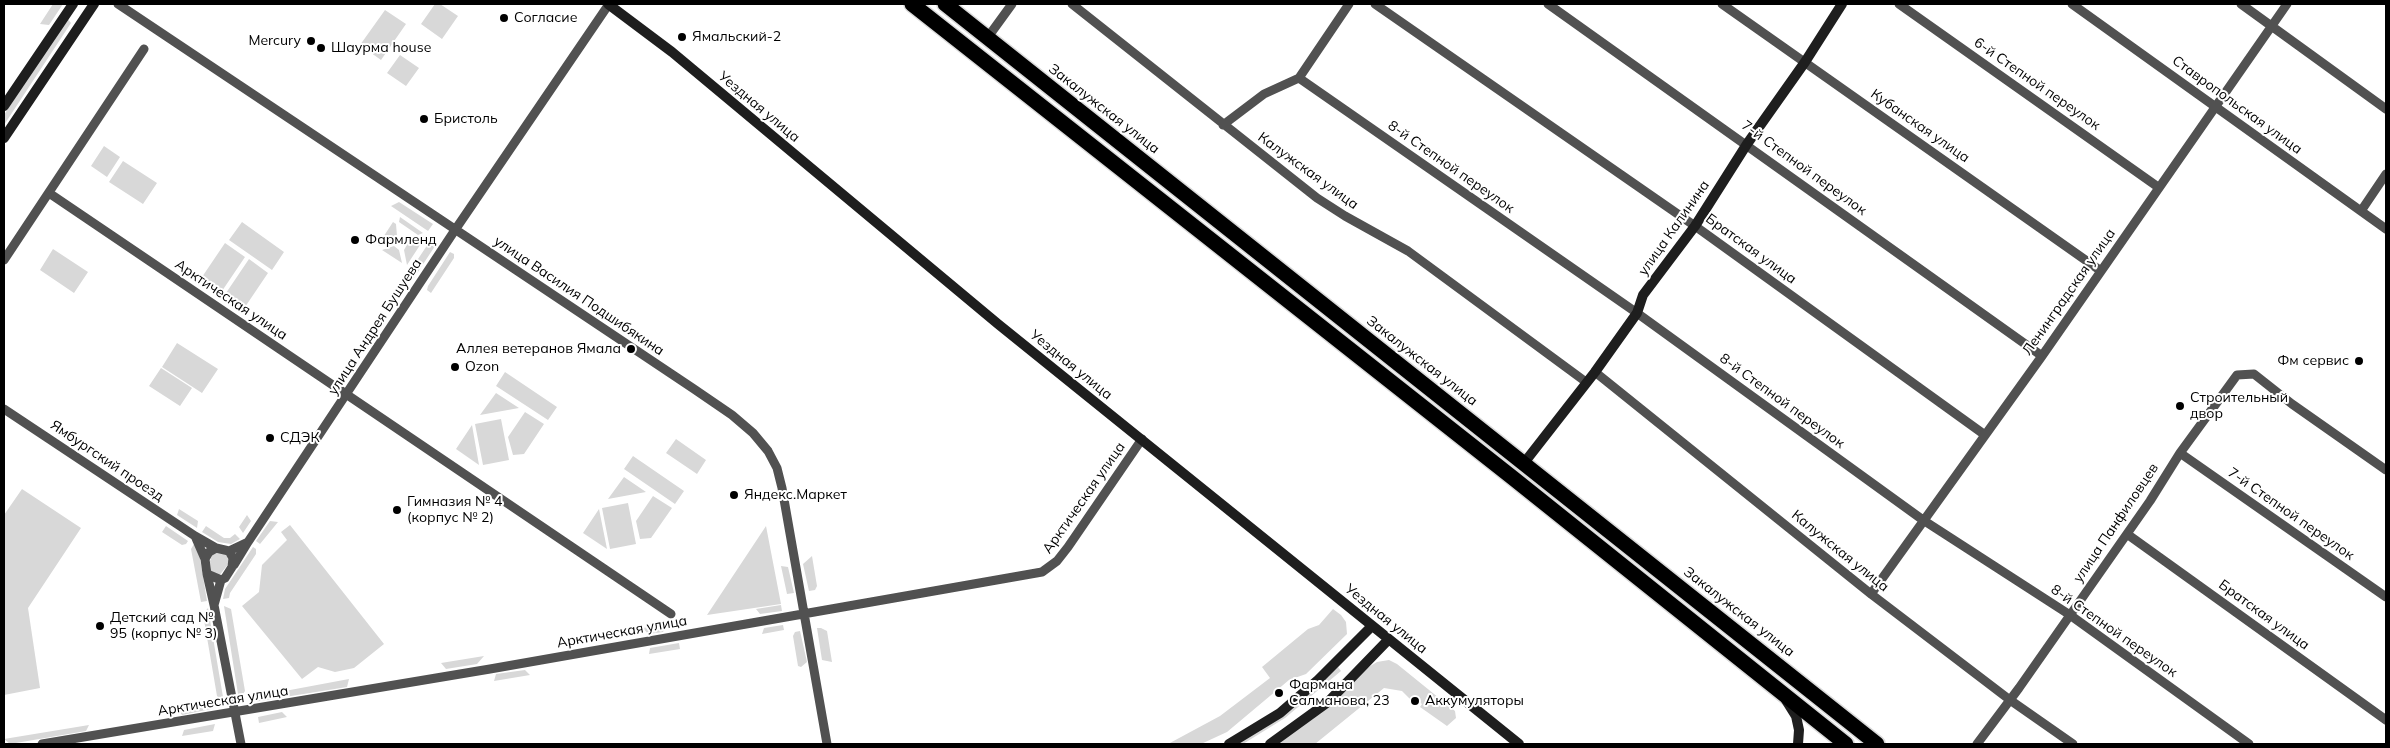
<!DOCTYPE html>
<meta charset="utf-8">
<style>
body{margin:0}
#map{position:relative;width:2390px;height:748px;overflow:hidden;background:#fff;font-family:Mulish,sans-serif}
canvas{display:block}
.frame{position:absolute;inset:0;border:5px solid #000;pointer-events:none}
</style>
<div id="map">
<canvas width="2390" height="748"></canvas>
<div class="frame"></div>
</div>
<script>
const ctx = document.querySelector('canvas').getContext('2d');
ctx.lineJoin = 'round';
function fill(path, color) { ctx.fillStyle = color; ctx.fill(path, 'evenodd'); }
const shape = rows => new Path2D(rows.map(r => 'M' + r).join(''));
function strokePath(path, color, width, dash) { ctx.strokeStyle = color; ctx.lineWidth = width; ctx.lineCap = dash ? 'butt' : 'round'; ctx.setLineDash(dash || []); ctx.stroke(path); }
function write(font, color, halo, rows, align = 'center') {
  ctx.font = font + ' Mulish,sans-serif'; ctx.lineWidth = 4; ctx.setLineDash([]); ctx.textBaseline = 'middle'; ctx.strokeStyle = halo; ctx.fillStyle = color; for (const [text, x, y, turn = 0] of rows) {
    ctx.save(); ctx.translate(x, y); ctx.rotate((+turn || 0) * Math.PI / 180); ctx.textAlign = isNaN(turn) ? turn : align; if (halo) ctx.strokeText(text, 0, 0); ctx.fillText(text, 0, 0); ctx.restore();
  }
}
fill(shape([
 [53,4,63,4,49,25,40,24],
 [435,4,440,4,458,16,442,39,421,24],
 [385,10,406,24,381,60,360,45],
 [67,18,71,23,4,125,4,115],
 [400,55,419,68,406,86,387,73],
 [104,146,120,157,107,177,91,166],
 [123,161,157,183,143,204,109,182],
 [399,202,433,224,428,231,391,206],
 [400,217,423,233,418,235,399,222],
 [242,222,284,252,272,270,229,240],
 [393,222,396,224,397,236,393,242,380,246,378,245],
 [418,240,422,242,407,265,404,250,408,243],
 [434,240,437,243,414,278,409,279,406,277,430,241],
 [225,243,245,257,222,291,202,277],
 [394,246,399,250,402,263,382,250],
 [53,249,88,272,74,293,40,270],
 [450,252,454,254,454,258,431,293,427,290,428,286],
 [249,259,268,273,245,307,226,293],
 [177,343,218,369,202,393,162,367],
 [161,368,192,388,180,406,149,386],
 [505,372,557,407,548,420,496,386],
 [496,393,519,408,480,415],
 [525,412,544,424,524,454,513,455,508,437],
 [501,419,509,460,483,465,475,424],
 [472,425,479,465,456,449],
 [676,439,706,460,697,474,666,453],
 [633,456,684,491,675,504,624,469],
 [624,477,646,492,608,499],
 [22,489,81,528,28,608,40,688,4,695,4,515],
 [653,496,672,508,651,538,640,539,636,521],
 [628,503,636,544,610,549,602,508],
 [179,509,198,521,197,528,177,515],
 [599,509,607,549,583,533],
 [247,515,251,521,243,533,239,527],
 [270,521,278,522,260,544,256,541],
 [290,525,384,644,354,668,335,672,318,667,302,679,242,606,259,592,262,565,287,540,281,532],
 [166,526,188,541,186,544,182,545,162,532],
 [206,526,224,538,230,538,235,534,240,539,231,544,218,542,202,532],
 [766,526,781,604,707,615],
 [194,544,199,552,207,601,201,602,191,549],
 [253,547,256,549,256,554,230,593,229,598,223,599,225,589],
 [217,552,227,555,229,559,229,563,219,576,211,571,210,561,213,553],
 [812,556,817,586,815,590,809,591,803,564],
 [781,566,788,567,794,593,787,594],
 [781,605,782,611,760,614,756,609],
 [224,606,231,609,245,691,243,694,238,694],
 [208,608,223,697,219,698,217,696,203,614],
 [1333,609,1341,615,1346,622,1347,634,1306,674,1289,680,1227,732,1201,744,1168,744,1220,716,1270,678,1262,667,1308,629,1319,625],
 [667,624,663,632,648,634,643,628],
 [783,625,784,630,762,634,764,628],
 [817,628,821,628,827,631,832,662,822,660],
 [800,631,807,662,801,667,798,666,793,636,795,632],
 [679,643,680,649,649,654,650,648],
 [484,656,477,664,446,669,441,663],
 [1389,660,1397,664,1455,711,1456,718,1447,726,1420,707,1422,704,1414,697,1411,700,1402,691,1384,688,1315,744,1275,744,1331,705,1367,668,1377,662],
 [1338,667,1341,671,1285,718,1243,744,1236,744,1306,696],
 [525,670,530,675,494,681,496,674],
 [349,679,347,687,254,702,258,696],
 [210,703,211,709,182,715,178,709],
 [282,712,287,717,259,723,258,717],
 [215,724,213,731,182,736,184,730],
 [89,725,86,731,10,744,4,739]
]), '#d8d8d8');
const highway = shape([
 [912,4,1513,478,1846,744],
 [945,4,1877,744]
]);
strokePath(highway, '#dbdbdb', 18);
strokePath(shape([
 [118,4,694,389,732,415,753,433,768,451,777,468,782,488,827,744],
 [1072,4,1317,198,1345,216,1408,251,1586,382],
 [1375,4,1695,226,1985,435],
 [1548,4,2042,356],
 [1722,4,2101,271],
 [1899,4,2158,187],
 [2072,4,2386,229],
 [2241,4,2386,109],
 [988,37,1012,4],
 [1299,78,1637,313,1923,520,2070,615,2249,744],
 [1223,125,1264,94,1299,78,1349,4],
 [49,193,671,614],
 [2361,211,2386,174],
 [4,260,144,49],
 [1595,372,1871,594,2010,700,2073,744],
 [4,409,195,536],
 [2180,453,2386,597],
 [2127,534,2386,720],
 [248,542,455,230,609,4],
 [229,551,248,542,234,565],
 [205,559,209,552,216,548,229,551,233,558,232,567,225,578,221,580,207,574,205,559,195,536,216,548],
 [207,574,214,605,221,580],
 [1871,594,2042,356,2287,4],
 [214,605,241,744],
 [42,744,490,669,1042,572,1057,561,1068,547,1142,439],
 [1977,744,2019,688,2150,501,2180,453,2237,375,2254,374,2292,404,2386,470]
]), '#515151', 9);
strokePath(shape([
 [608,4,672,52,998,324,1519,744],
 [4,106,73,4],
 [4,138,94,4],
 [1524,463,1595,372,1637,313,1643,295,1695,226,1747,144,1805,62,1842,4],
 [1786,700,1796,716,1799,730,1798,744],
 [1229,744,1280,713,1318,680,1372,626],
 [1270,744,1328,702,1389,639]
]), '#1e1e1e', 10);
strokePath(highway, '#000', 15);
for (const [x, y, r, color] of [
 [504,18,5,"#000"],
 [682,37,5,"#000"],
 [311,41,5,"#000"],
 [321,48,5,"#000"],
 [424,119,5,"#000"],
 [355,240,5,"#000"],
 [631,349,5,"#000"],
 [2359,361,5,"#000"],
 [455,367,5,"#000"],
 [2180,406,5,"#000"],
 [270,438,5,"#000"],
 [734,495,5,"#000"],
 [397,510,5,"#000"],
 [100,626,5,"#000"],
 [1279,693,5,"#000"],
 [1415,701,5,"#000"]
]) { const dot = new Path2D(); dot.arc(x, y, r, 0, 2 * Math.PI); ctx.fillStyle = color; ctx.fill(dot); strokePath(dot, '#fff', 2); }
write('14px', '#000', '#fff', [
 ["Согласие",514,18],
 ["Ямальский-2",692,37],
 ["Mercury",301,41,"right"],
 ["Шаурма house",331,48],
 ["Бристоль",434,119],
 ["Фармленд",365,240],
 ["Аллея ветеранов Ямала",621,349,"right"],
 ["Фм сервис",2349,361,"right"],
 ["Ozon",465,367],
 ["Строительный",2190,398],
 ["двор",2190,414],
 ["СДЭК",280,438],
 ["Яндекс.Маркет",744,495],
 ["Гимназия № 4",407,502],
 ["(корпус № 2)",407,518],
 ["Детский сад №",110,618],
 ["95 (корпус № 3)",110,634],
 ["Фармана",1289,685],
 ["Салманова, 23",1289,701],
 ["Аккумуляторы",1425,701]
], 'left');
write('14px', '#000', '#fff', [
 ["6-й Степной переулок",2037,84,35],
 ["Ставропольская улица",2237,105,36],
 ["Уездная улица",759,107,40],
 ["Закалужская улица",1104,109,38],
 ["Кубанская улица",1920,126,35],
 ["8-й Степной переулок",1451,167,35],
 ["7-й Степной переулок",1804,168,36],
 ["Калужская улица",1308,171,36],
 ["улица Калинина",1674,228,-55],
 ["Братская улица",1751,249,36],
 ["Ленинградская улица",2069,292,-55],
 ["улица Василия Подшибякина",579,296,34],
 ["Арктическая улица",231,300,34],
 ["улица Андрея Бушуева",375,327,-57],
 ["Закалужская улица",1422,361,38],
 ["Уездная улица",1071,365,39],
 ["8-й Степной переулок",1782,401,36],
 ["Ямбургский проезд",107,461,34],
 ["Арктическая улица",1084,498,-55],
 ["7-й Степной переулок",2291,514,35],
 ["улица Панфиловцев",2116,523,-56],
 ["Калужская улица",1840,551,39],
 ["Закалужская улица",1739,612,38],
 ["Братская улица",2264,615,36],
 ["Уездная улица",1386,619,39],
 ["8-й Степной переулок",2114,631,35],
 ["Арктическая улица",622,632,-10],
 ["Арктическая улица",223,701,-9]
]);
</script>
